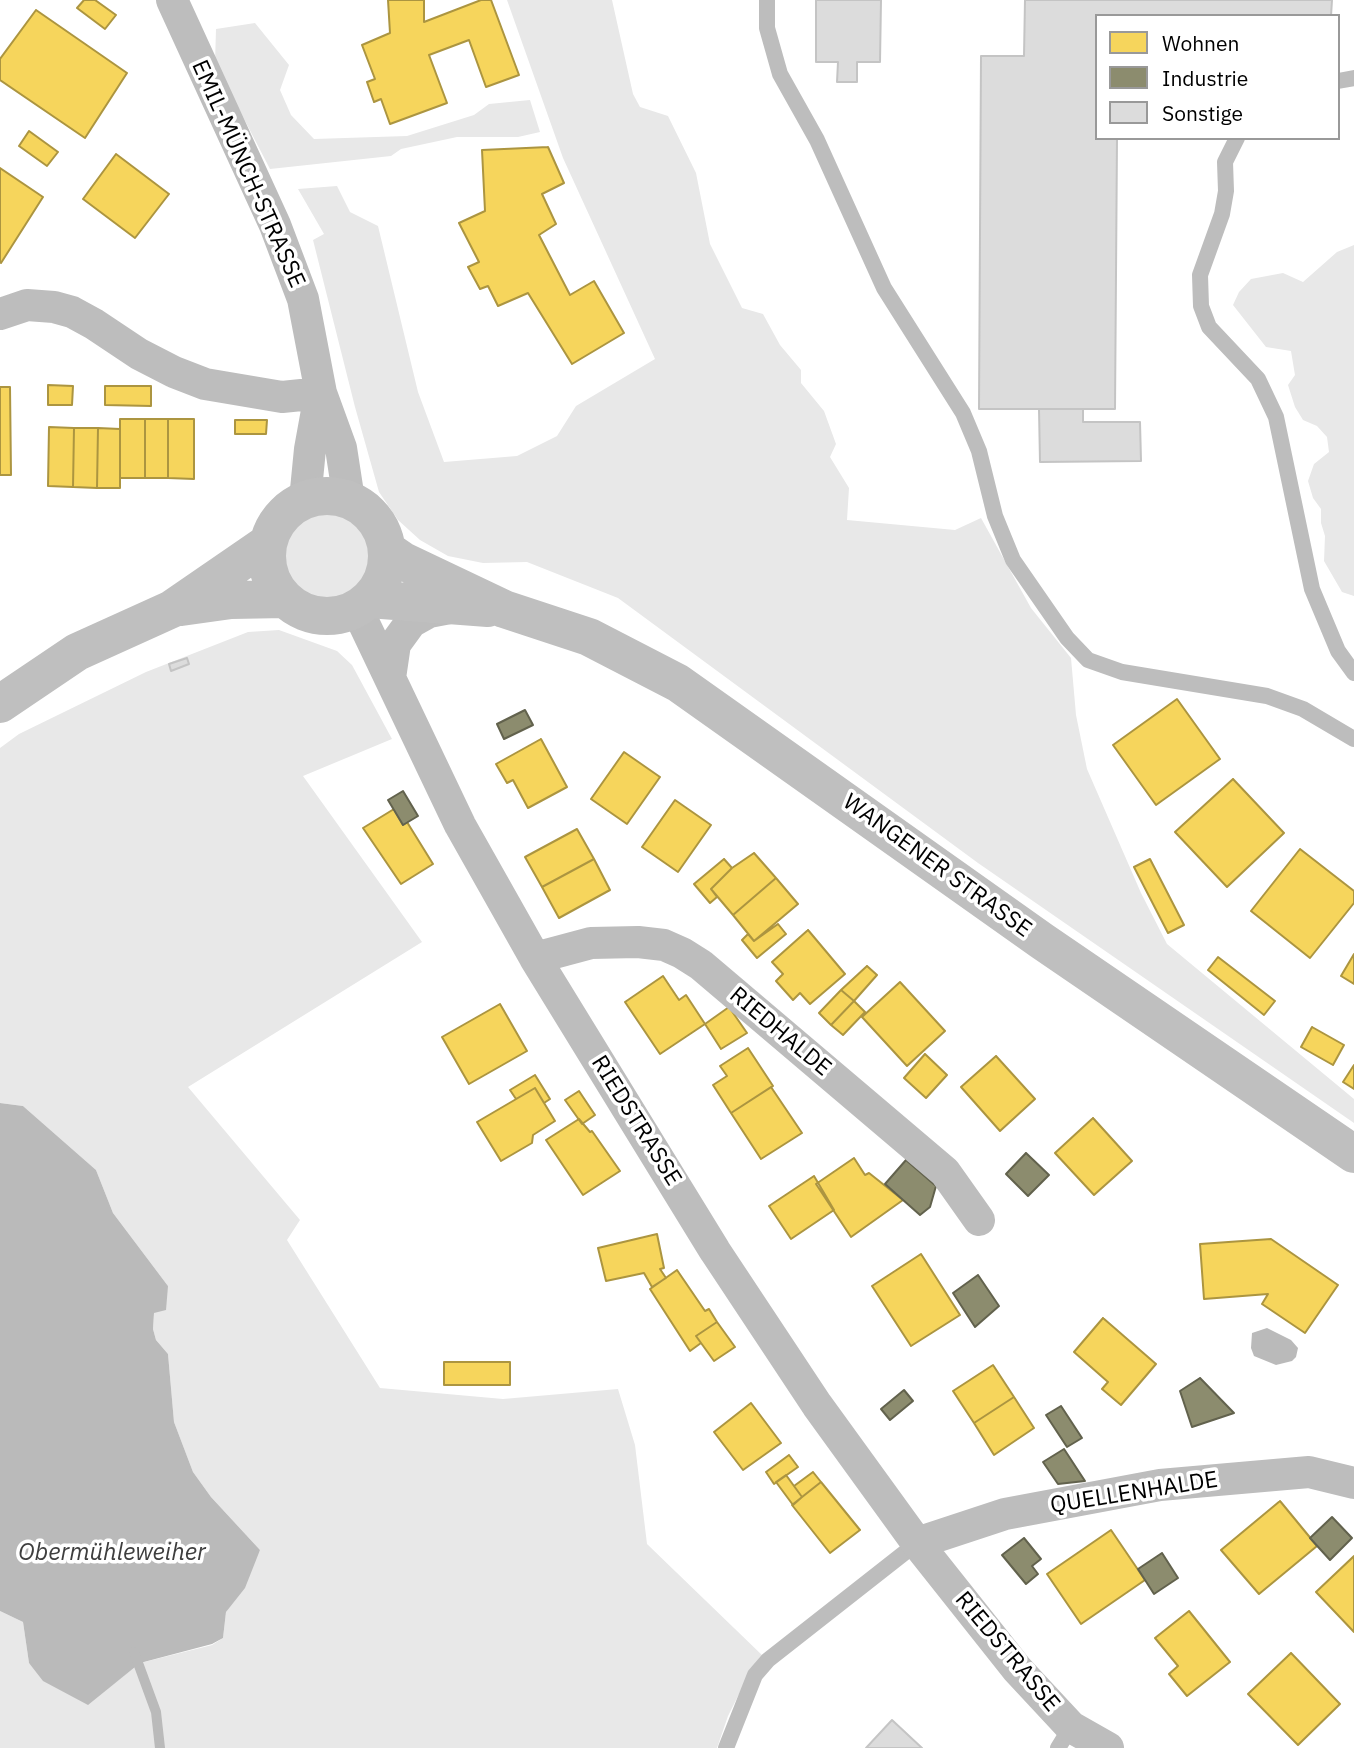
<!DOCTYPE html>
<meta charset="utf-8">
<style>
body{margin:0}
#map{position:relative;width:1354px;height:1748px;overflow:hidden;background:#fff;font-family:"IBM Plex Sans",sans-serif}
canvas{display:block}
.legend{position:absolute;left:1095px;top:14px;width:245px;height:126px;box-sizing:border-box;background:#fff;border:2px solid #999;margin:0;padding:9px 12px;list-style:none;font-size:21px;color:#000}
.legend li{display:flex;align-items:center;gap:14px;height:35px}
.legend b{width:35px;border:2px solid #999}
</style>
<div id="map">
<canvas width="1354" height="1748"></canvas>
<ul class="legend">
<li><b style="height:19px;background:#f6d55c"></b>Wohnen</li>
<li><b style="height:19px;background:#8c8c6e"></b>Industrie</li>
<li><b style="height:19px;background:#dcdcdc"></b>Sonstige</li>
</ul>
</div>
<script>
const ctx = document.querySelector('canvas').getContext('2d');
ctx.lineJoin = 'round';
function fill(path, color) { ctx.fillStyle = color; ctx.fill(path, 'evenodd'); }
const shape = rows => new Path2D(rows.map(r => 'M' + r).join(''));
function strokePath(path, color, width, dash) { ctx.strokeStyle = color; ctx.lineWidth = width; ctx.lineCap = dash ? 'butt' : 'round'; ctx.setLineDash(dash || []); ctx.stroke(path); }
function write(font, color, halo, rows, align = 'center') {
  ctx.font = font + ' "IBM Plex Sans",sans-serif'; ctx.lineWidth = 7; ctx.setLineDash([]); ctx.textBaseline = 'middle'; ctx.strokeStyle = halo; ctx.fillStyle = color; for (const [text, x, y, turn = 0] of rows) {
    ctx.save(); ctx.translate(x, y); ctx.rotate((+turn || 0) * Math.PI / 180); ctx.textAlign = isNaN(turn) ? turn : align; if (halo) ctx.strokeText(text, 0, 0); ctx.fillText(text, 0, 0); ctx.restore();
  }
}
fill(shape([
 [507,0,612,0,633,94,640,107,668,116,696,173,710,244,742,308,763,314,780,345,801,370,801,383,824,411,836,444,830,457,849,488,847,520,955,530,981,518,1031,608,1071,658,1076,715,1087,769,1141,893,1167,944,1354,1099,1354,1123,978,863,618,598,527,562,483,563,448,556,420,540,398,520,379,492,355,407,313,240,324,234,298,189,337,186,350,212,378,226,418,392,444,462,517,456,557,436,576,406,655,359,563,158],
 [255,23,289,65,280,90,291,115,314,139,407,136,474,115,489,104,530,100,540,132,518,137,457,137,401,149,391,156,270,169,215,63,216,29],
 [1354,245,1354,596,1342,592,1324,561,1325,536,1321,523,1321,509,1313,498,1308,481,1314,464,1329,452,1327,437,1317,426,1303,420,1295,407,1288,385,1295,375,1291,351,1266,347,1233,305,1239,292,1251,279,1283,273,1303,282,1337,252],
 '282 556a44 44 0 1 1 88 0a44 44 0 1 1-88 0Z',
 [279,630,337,651,352,665,392,739,303,776,422,942,188,1087,300,1220,287,1240,380,1388,503,1399,618,1389,635,1445,647,1544,763,1656,749,1674,728,1716,717,1748,0,1748,0,1611,23,1622,29,1663,88,1704,140,1663,212,1645,223,1638,226,1612,260,1550,211,1497,193,1472,174,1422,168,1354,156,1340,153,1329,154,1313,168,1286,113,1213,96,1170,23,1106,0,1103,0,748,19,734,146,672,248,632]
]), '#e8e8e8');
fill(shape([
 [0,1103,23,1106,96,1170,113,1213,168,1286,166,1310,154,1313,153,1329,156,1340,168,1354,174,1422,193,1472,211,1497,260,1550,245,1588,226,1612,223,1638,212,1644,140,1663,88,1705,43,1681,29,1663,23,1622,0,1611],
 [1267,1328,1291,1340,1298,1348,1296,1357,1292,1361,1276,1365,1254,1356,1251,1348,1252,1333]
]), '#bababa');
const homes = shape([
 [84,0,95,0,116,15,105,29,77,8,84,0],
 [388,0,424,0,424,22,481,0,491,0,519,75,486,87,469,40,429,55,447,103,390,124,381,99,374,102,367,82,375,79,362,45,390,33,388,0],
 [36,10,127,73,85,138,0,80,0,59,36,10],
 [29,131,58,152,47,166,19,146,29,131],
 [548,147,564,183,542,194,556,224,539,235,570,295,594,281,624,333,572,364,528,293,498,306,488,286,480,289,468,267,479,262,459,223,485,211,482,150,548,147],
 [116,154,169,194,135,238,83,199,116,154],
 [0,168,43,197,1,263,0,262,0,168],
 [48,385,73,386,72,405,48,405,48,385],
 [105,386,151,386,151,406,105,405,105,386],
 [0,387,10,387,11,475,0,475,0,387],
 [120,419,145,419,145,478,120,478,120,419],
 [145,419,168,419,168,478,145,478,145,419],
 [168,419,194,419,194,479,168,478,168,419],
 [235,420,267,420,266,434,235,434,235,420],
 [49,427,74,428,73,487,48,486,49,427],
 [74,428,98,428,97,488,73,487,74,428],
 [98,428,120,429,120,488,97,488,98,428],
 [1177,699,1220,759,1156,805,1113,745,1177,699],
 [541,739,567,787,528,808,513,780,507,783,496,764,541,739],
 [624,752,660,777,627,824,591,799,624,752],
 [1233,779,1284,833,1227,887,1175,832,1233,779],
 [675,800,711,825,678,872,642,847,675,800],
 [394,809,403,825,407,822,433,864,401,884,363,828,394,809],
 [577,829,594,859,542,887,525,857,577,829],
 [1300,849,1354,891,1354,903,1310,958,1251,911,1300,849],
 [754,853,776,878,733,915,711,889,732,868,754,853],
 [594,859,610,890,559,918,542,887,594,859],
 [724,859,732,868,711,889,717,897,710,903,694,884,724,859],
 [1150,859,1184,925,1168,933,1134,867,1150,859],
 [776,878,798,904,754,941,733,915,776,878],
 [778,924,786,934,757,958,742,940,748,934,754,941,778,924],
 [808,930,845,974,810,1004,800,993,793,1000,776,981,783,974,772,962,808,930],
 [1354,954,1354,984,1341,976,1354,954],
 [1218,957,1275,1001,1264,1015,1208,970,1218,957],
 [867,966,877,975,854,1001,841,990,867,966],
 [663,976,679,1000,686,995,705,1024,660,1054,625,1002,663,976],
 [900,982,945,1031,907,1066,862,1017,900,982],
 [841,990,854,1001,831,1025,819,1013,841,990],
 [854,1001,865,1012,843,1035,831,1025,854,1001],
 [500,1004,527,1051,469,1084,442,1037,500,1004],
 [729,1007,747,1033,721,1049,705,1024,729,1007],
 [1312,1027,1344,1045,1333,1065,1301,1047,1312,1027],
 [748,1048,773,1086,731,1113,713,1085,727,1076,720,1066,748,1048],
 [925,1054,947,1075,926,1098,904,1078,925,1054],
 [996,1056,1035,1099,1000,1131,961,1087,996,1056],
 [1354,1065,1354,1089,1343,1082,1354,1065],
 [535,1075,550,1099,544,1103,535,1088,516,1099,510,1090,535,1075],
 [771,1087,802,1133,761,1159,731,1113,771,1087],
 [535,1088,555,1121,533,1135,532,1143,501,1161,477,1122,535,1088],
 [579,1091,595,1115,582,1124,565,1100,579,1091],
 [1093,1118,1132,1161,1094,1195,1055,1153,1093,1118],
 [579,1119,590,1132,592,1131,620,1171,583,1195,546,1140,579,1119],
 [854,1158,865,1175,869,1173,903,1200,851,1237,816,1184,854,1158],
 [814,1176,834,1210,791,1239,769,1206,814,1176],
 [657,1234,664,1268,660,1269,666,1278,652,1287,644,1273,606,1281,598,1248,657,1234],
 [1271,1239,1338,1285,1305,1333,1262,1304,1268,1294,1204,1299,1200,1244,1271,1239],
 [921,1254,960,1315,911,1346,872,1286,921,1254],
 [677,1270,705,1311,709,1309,717,1322,696,1336,701,1343,690,1351,650,1289,677,1270],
 [1103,1318,1156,1364,1121,1405,1102,1389,1108,1382,1074,1352,1103,1318],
 [717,1322,735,1347,714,1361,696,1336,717,1322],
 [444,1362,510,1362,510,1385,444,1385,444,1362],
 [993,1365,1014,1397,974,1423,953,1391,993,1365],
 [1014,1397,1034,1428,994,1455,974,1423,1014,1397],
 [751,1403,781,1443,743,1470,714,1432,751,1403],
 [789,1455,798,1467,774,1484,766,1472,789,1455],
 [813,1472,821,1482,802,1497,794,1486,813,1472],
 [786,1475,802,1497,793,1505,776,1482,786,1475],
 [821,1482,860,1530,830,1553,792,1505,821,1482],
 [1280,1501,1317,1546,1259,1594,1221,1550,1280,1501],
 [1111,1530,1145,1580,1081,1624,1047,1574,1111,1530],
 [1354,1556,1354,1632,1316,1592,1354,1556],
 [1189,1611,1230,1662,1187,1696,1169,1674,1178,1666,1155,1638,1189,1611],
 [1291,1653,1340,1704,1298,1745,1248,1694,1291,1653]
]);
fill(homes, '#f6d55c');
strokePath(homes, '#ac9540', 2);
const industry = shape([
 [525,710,533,725,504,739,497,724,525,710],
 [403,791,418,816,403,825,388,800,403,791],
 [1026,1153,1049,1175,1028,1196,1006,1174,1026,1153],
 [906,1160,936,1186,930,1207,920,1215,885,1184,906,1160],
 [978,1275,999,1306,975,1327,953,1293,978,1275],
 [1200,1378,1234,1413,1192,1427,1180,1391,1200,1378],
 [904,1390,913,1401,890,1420,881,1409,904,1390],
 [1061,1406,1082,1438,1067,1447,1046,1415,1061,1406],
 [1064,1449,1085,1481,1058,1484,1043,1462,1064,1449],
 [1332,1517,1352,1538,1330,1560,1310,1538,1332,1517],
 [1024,1538,1041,1559,1032,1566,1038,1574,1026,1584,1002,1555,1024,1538],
 [1162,1553,1178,1578,1154,1594,1138,1569,1162,1553]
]);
fill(industry, '#8c8c6e');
strokePath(industry, '#62624d', 2);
strokePath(shape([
 [134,1652,156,1712,160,1748]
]), '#bababa', 10);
const building = shape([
 [816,0,881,0,880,62,857,62,857,82,837,82,838,62,816,62,816,0],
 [1025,0,1332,0,1331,16,1097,16,1097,138,1117,138,1115,409,979,409,981,56,1024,56,1025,0],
 [1039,409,1083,409,1083,422,1140,422,1141,461,1040,462,1039,409],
 [187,658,189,664,171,671,169,664,187,658],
 [892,1720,922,1748,866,1748,892,1720]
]);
fill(building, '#dcdcdc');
strokePath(building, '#c4c4c4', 2);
strokePath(shape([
 [767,0,767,28,780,74,817,140,884,288,963,413,979,451,995,516,1013,560,1067,638,1088,660,1122,672,1267,696,1303,709,1354,739],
 [1338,81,1354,78],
 [1237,138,1225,162,1226,191,1222,214,1200,275,1201,306,1209,327,1258,379,1276,417,1312,589,1338,651,1354,673],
 [726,1748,755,1675,768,1660,917,1543],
 [1058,1748,1071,1727]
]), '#bdbdbd', 16);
strokePath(shape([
 [172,0,275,225,303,299,321,393,341,448,349,500],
 [0,314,27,305,54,307,72,312,94,324,139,354,174,372,205,384,282,397,321,393],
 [305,500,310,449,320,394],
 [357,609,460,825,535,958,715,1251,817,1405,917,1543,1017,1669,1071,1727,1108,1748],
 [390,678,395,644,411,622,429,612,450,608],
 [535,958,591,943,638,942,664,945,682,953,701,965,945,1172,979,1220],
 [917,1543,1005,1514,1160,1485,1309,1472,1354,1483]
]), '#bdbdbd', 32);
strokePath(shape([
 '267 556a60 60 0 1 1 120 0a60 60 0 1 1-120 0Z',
 [387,550,403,561,504,609,589,637,678,683,1042,941,1354,1154],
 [369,599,488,608],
 [181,607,231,600,285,599],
 [0,704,77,652,172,609,268,543]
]), '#bfbfbf', 38);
write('23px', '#000', '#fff', [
 ["EMIL-MÜNCH-STRASSE",248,174,66],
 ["WANGENER STRASSE",937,866,36],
 ["RIEDHALDE",780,1032,40],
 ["RIEDSTRASSE",636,1121,58],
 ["QUELLENHALDE",1134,1493,-9],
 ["RIEDSTRASSE",1007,1652,50]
]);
write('italic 24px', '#3e3e3e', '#fff', [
 ["Obermühleweiher",112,1553]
]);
</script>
